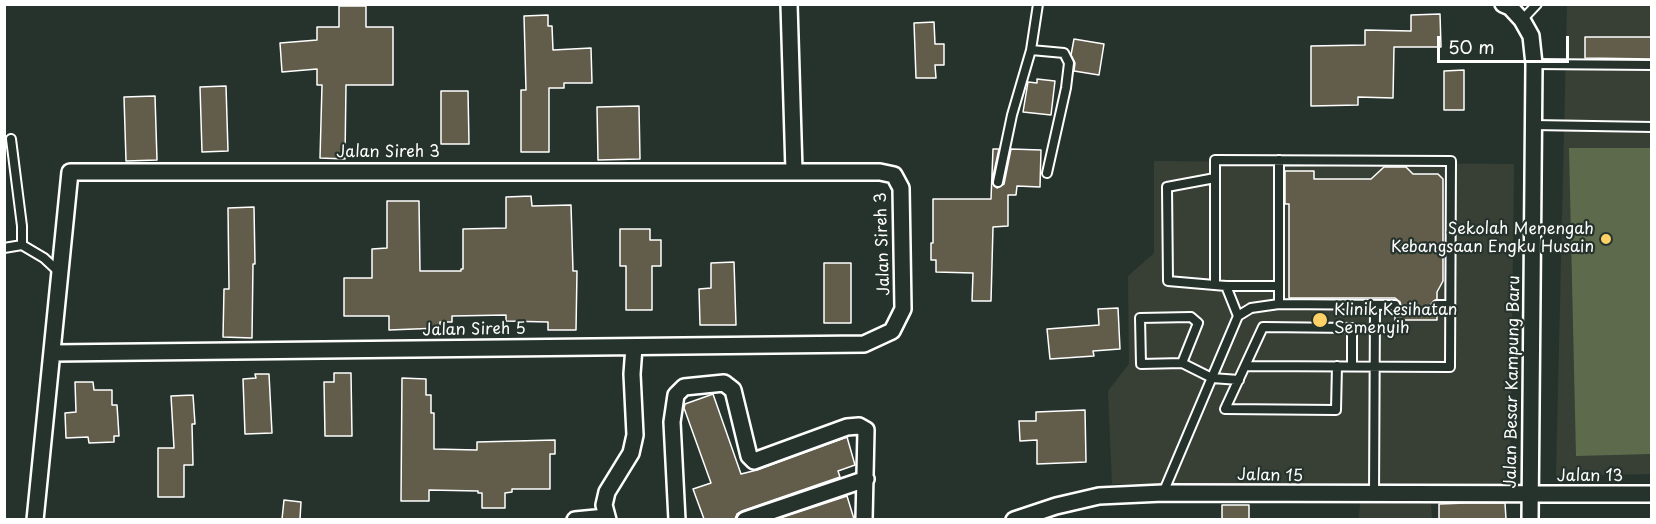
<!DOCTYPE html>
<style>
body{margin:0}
#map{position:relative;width:1656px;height:524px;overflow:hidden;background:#26332d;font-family:"Playpen Sans",sans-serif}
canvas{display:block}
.frame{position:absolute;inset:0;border:6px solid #fff;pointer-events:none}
.scale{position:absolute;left:1437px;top:36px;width:132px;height:27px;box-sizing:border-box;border:3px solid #fff;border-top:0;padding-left:8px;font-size:18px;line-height:21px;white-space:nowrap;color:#fff;-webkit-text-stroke:4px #26332d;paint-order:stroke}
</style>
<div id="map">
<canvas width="1656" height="524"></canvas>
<div class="frame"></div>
<div class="scale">50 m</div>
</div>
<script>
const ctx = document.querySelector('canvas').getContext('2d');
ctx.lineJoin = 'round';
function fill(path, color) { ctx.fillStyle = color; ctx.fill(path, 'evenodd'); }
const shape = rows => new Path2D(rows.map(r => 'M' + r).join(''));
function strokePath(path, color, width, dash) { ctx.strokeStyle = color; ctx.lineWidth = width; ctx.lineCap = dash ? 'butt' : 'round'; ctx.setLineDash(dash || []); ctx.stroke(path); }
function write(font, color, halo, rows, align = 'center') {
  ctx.font = font + ' "Playpen Sans",sans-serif'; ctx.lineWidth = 4.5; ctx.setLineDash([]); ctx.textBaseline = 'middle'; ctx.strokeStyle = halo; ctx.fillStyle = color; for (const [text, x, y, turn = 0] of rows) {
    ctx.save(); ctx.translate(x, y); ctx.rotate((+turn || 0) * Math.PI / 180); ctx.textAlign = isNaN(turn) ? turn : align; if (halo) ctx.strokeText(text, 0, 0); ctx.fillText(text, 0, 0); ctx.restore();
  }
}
fill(shape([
 [1567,5,1651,5,1651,474,1556,476],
 [1154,161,1514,164,1510,487,1112,484,1108,391,1129,364,1128,276,1154,253],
 [1360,503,1431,504,1432,519,1359,519]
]), '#384036');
fill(shape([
 [1569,148,1651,148,1651,454,1576,456]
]), '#5d6b4c');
const building = shape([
 [339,6,366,6,366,27,393,27,393,85,346,85,345,159,320,158,322,85,317,85,317,69,282,72,280,43,317,40,317,27,339,27,339,6],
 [1440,14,1441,47,1394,47,1393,98,1358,97,1358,105,1311,106,1311,46,1365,45,1365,30,1411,31,1411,15,1440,14],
 [548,15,548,26,552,26,553,50,591,48,592,83,564,83,564,88,549,88,549,152,521,152,521,90,526,90,524,16,548,15],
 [934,22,935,44,944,44,944,65,935,65,936,78,916,78,914,23,934,22],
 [1585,37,1652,37,1652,59,1585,58,1585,37],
 [1074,39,1104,44,1099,75,1074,71,1075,63,1071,55,1074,39],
 [1464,70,1464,110,1444,110,1444,71,1464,70],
 [1037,79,1055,81,1051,115,1023,112,1028,82,1037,83,1037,79],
 [226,86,228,151,202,152,200,87,226,86],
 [441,91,468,91,469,144,441,144,441,91],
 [155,96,157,160,126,161,124,97,155,96],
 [639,106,640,159,598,160,597,107,639,106],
 [993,149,999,149,992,181,994,186,997,188,1004,184,1011,149,1041,150,1040,187,1017,186,1016,195,1008,195,1008,226,993,227,991,301,972,301,973,273,936,272,936,260,931,260,931,243,933,243,933,199,991,199,993,149],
 [1384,167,1406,167,1413,174,1438,174,1443,179,1443,281,1437,292,1437,299,1431,304,1432,308,1437,311,1437,320,1395,320,1395,311,1401,306,1400,302,1395,298,1289,298,1289,204,1285,204,1285,171,1314,171,1314,179,1371,179,1384,167],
 [531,196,532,206,571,205,573,271,577,271,576,330,548,330,548,322,506,321,506,315,452,316,452,322,440,322,440,328,389,330,389,316,344,316,344,278,372,278,372,249,387,248,387,201,419,201,420,271,461,271,461,269,463,269,463,229,506,228,506,197,531,196],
 [254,207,255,264,253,264,252,338,223,337,224,289,229,289,228,208,254,207],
 [620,229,650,229,650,240,661,240,661,266,652,266,652,310,626,310,626,266,620,266,620,229],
 [734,262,736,325,700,325,699,289,711,288,711,263,734,262],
 [824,263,851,263,851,323,824,323,824,263],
 [1118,308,1120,349,1093,351,1094,356,1050,359,1047,329,1099,325,1098,309,1118,308],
 [334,373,351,373,352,436,325,436,324,382,334,382,334,373],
 [255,374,269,374,272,433,245,434,243,379,256,378,255,374],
 [402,378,426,379,426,395,431,395,431,413,434,413,434,449,477,450,477,442,555,440,555,454,550,454,550,489,512,489,512,492,505,493,505,508,482,508,482,493,478,493,478,491,429,490,429,501,401,501,402,378],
 [75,382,93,382,94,390,112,390,112,405,117,405,119,436,114,436,114,442,89,443,88,437,66,438,65,413,76,412,75,382],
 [713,394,741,474,757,470,847,437,855,465,838,471,840,477,742,511,737,514,735,519,704,519,693,489,711,483,684,408,685,404,713,394],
 [193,395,195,424,192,424,193,465,184,465,184,497,158,497,158,448,174,448,171,396,193,395],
 [1085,410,1086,462,1037,464,1037,440,1020,441,1019,421,1036,421,1036,412,1085,410],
 [847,496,854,519,777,519,847,496],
 [284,500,301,502,300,519,282,519,284,500],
 [1466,503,1505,503,1506,519,1439,519,1439,504,1466,503],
 [1222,505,1249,505,1249,519,1222,519,1222,505]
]);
fill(building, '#625d4b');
strokePath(building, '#fff', 1.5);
const lane = shape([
 [1522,20,1537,4],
 [1031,50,1064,53,1069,63,1066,88,1047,173],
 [1534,64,1652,65],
 [1533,125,1652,127],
 [1215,178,1167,187,1168,281,1226,286,1279,286],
 [998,182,1012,115,1031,50,1038,4],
 [22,245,44,258,59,272],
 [4,248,22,245,22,226,11,139],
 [1215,285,1215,160,1451,161,1450,367,1245,366],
 [1226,286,1238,316],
 [1279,304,1279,160],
 [1437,305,1450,305],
 [1182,363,1141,364,1140,318,1191,317,1198,323,1182,363,1212,378,1239,380],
 [1337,366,1336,410,1225,409,1263,327,1352,328,1352,366],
 [1163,493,1238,316,1251,308,1279,304,1395,305],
 [1374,495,1375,305]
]);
const street = shape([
 [789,4,794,171],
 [1503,4,1510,7,1522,20,1531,36,1534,64,1530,520],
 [35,520,70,172,880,172,894,175,901,188,903,309,892,331,864,344,53,353],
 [575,520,606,517],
 [608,520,604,505,607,492,631,453,635,435,632,374,634,347],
 [677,520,672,422,676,395,684,387,724,383,733,390,749,456,754,461,847,427,859,426,866,430,864,520],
 [745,520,866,479],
 [1014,520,1056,506,1099,496,1163,493,1652,494]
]);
strokePath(lane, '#fff', 12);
strokePath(street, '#fff', 20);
strokePath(lane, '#26332d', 8);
strokePath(street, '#26332d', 15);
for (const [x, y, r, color] of [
 [1606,239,6,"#ffd166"],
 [1320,320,8,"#ffd166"]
]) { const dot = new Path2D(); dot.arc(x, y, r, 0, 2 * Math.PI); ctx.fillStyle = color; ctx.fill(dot); strokePath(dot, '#26332d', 2); }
write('16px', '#fff', '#26332d', [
 ["Jalan Sireh 3",388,153],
 ["Jalan Sireh 3",883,244,-92],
 ["Jalan Sireh 5",474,330,-1],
 ["Jalan Besar Kampung Baru",1513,382,-89],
 ["Jalan 15",1270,476,1],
 ["Jalan 13",1590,477]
]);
write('16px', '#fff', '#26332d', [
 ["Sekolah Menengah",1594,230],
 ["Kebangsaan Engku Husain",1594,248],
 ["Klinik Kesihatan",1334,311,"left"],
 ["Semenyih",1334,329,"left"]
], 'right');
</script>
